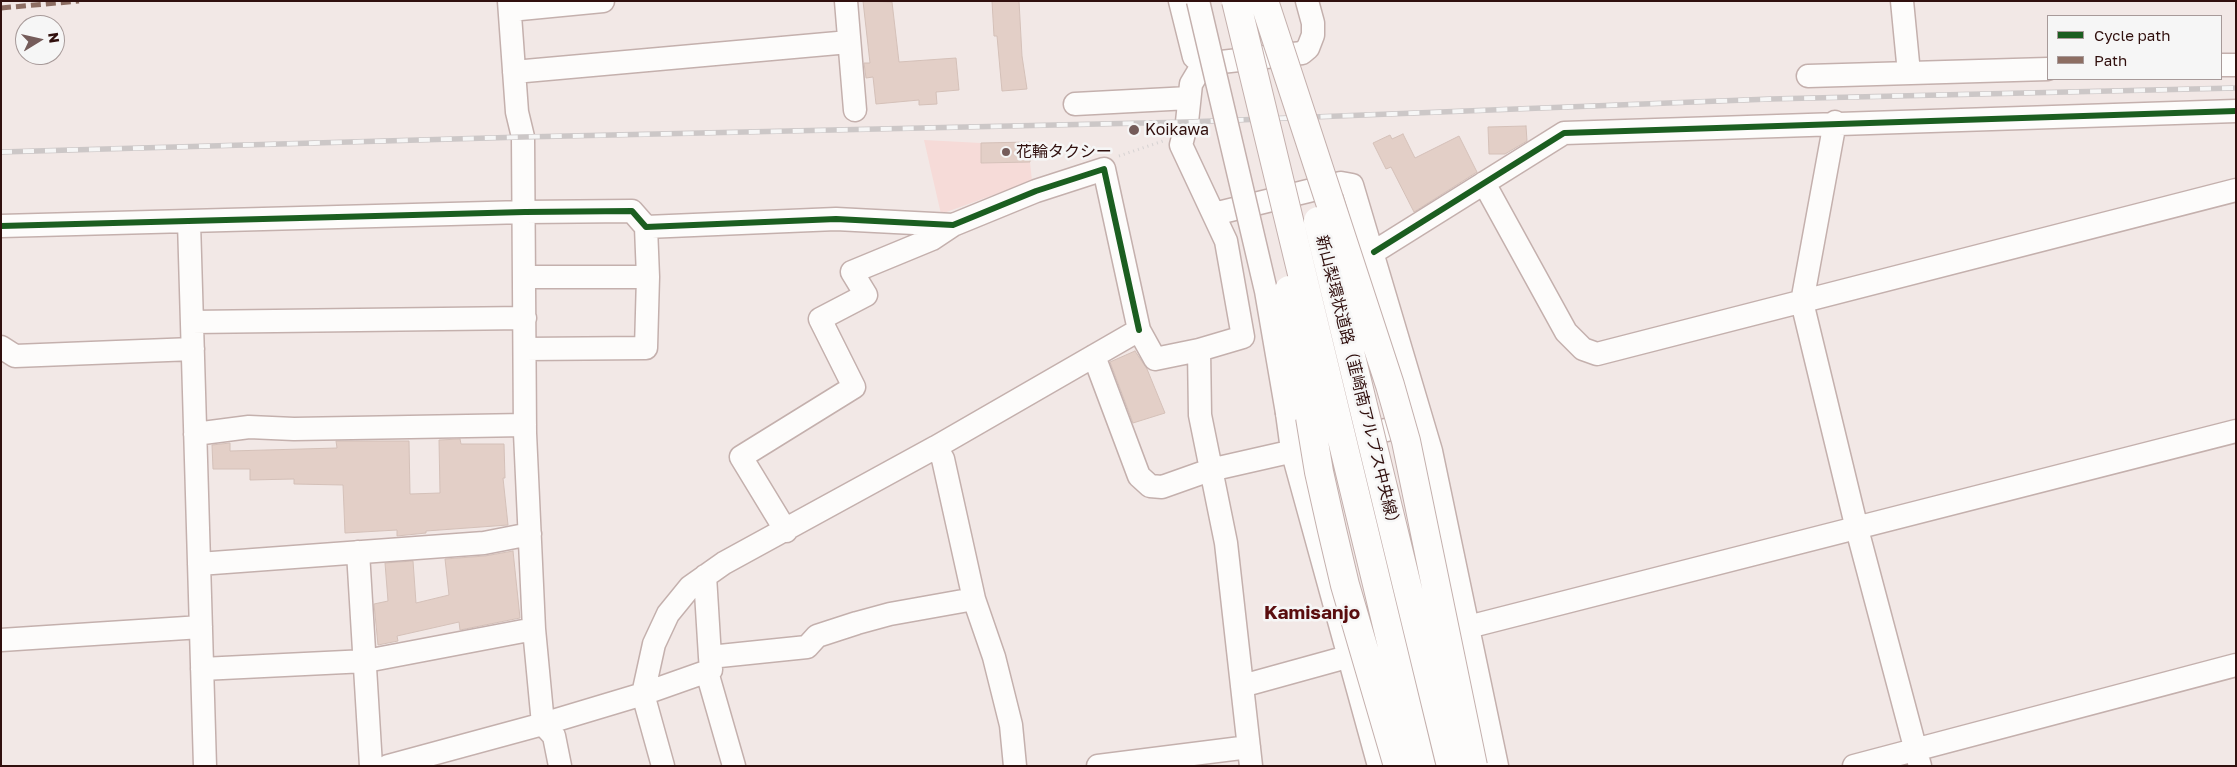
<!DOCTYPE html>
<meta charset="utf-8">
<style>
body{margin:0}
#map{position:relative;width:2237px;height:767px;overflow:hidden;background:#f2e8e6;font-family:"Golos Text",sans-serif}
canvas{display:block}
.frame{position:absolute;inset:0;border:2px solid #31100e;pointer-events:none}
.legend{position:absolute;left:2047px;top:15px;width:175px;height:65px;box-sizing:border-box;background:#f6f6f6;border:1px solid #a79a99;margin:0;padding:6px 9px;list-style:none;font-size:15px;color:#31100e}
.legend li{display:flex;align-items:center;gap:10px;height:25px}
.legend b{width:25px;border:1px solid #a79a99}
.north{position:absolute;left:15px;top:15px;width:50px;height:50px;box-sizing:border-box;background:#f6f6f6;border:1px solid #a79a99;border-radius:50%;rotate:81deg;font-size:14px;font-weight:700;line-height:20px;text-align:center;color:#31100e}
.north::after{content:'';display:block;margin:auto;width:18px;height:22px;background:#755c5a;clip-path:polygon(50% 0,100% 100%,50% 72%,0 100%)}
</style>
<div id="map">
<canvas width="2237" height="767"></canvas>
<div class="frame"></div>
<ul class="legend">
<li><b style="height:6px;background:#1b5e20"></b>Cycle path</li>
<li><b style="height:6px;background:#8d6e63"></b>Path</li>
</ul>
<div class="north">N</div>
</div>
<script>
const ctx = document.querySelector('canvas').getContext('2d');
ctx.lineJoin = 'round';
function fill(path, color) { ctx.fillStyle = color; ctx.fill(path, 'evenodd'); }
const shape = rows => new Path2D(rows.map(r => 'M' + r).join(''));
function strokePath(path, color, width, dash) { ctx.strokeStyle = color; ctx.lineWidth = width; ctx.lineCap = dash ? 'butt' : 'round'; ctx.setLineDash(dash || []); ctx.stroke(path); }
function write(font, color, halo, rows, align = 'center') {
  ctx.font = font + ' "Golos Text","Noto Sans JP",sans-serif'; ctx.lineWidth = 5; ctx.setLineDash([]); ctx.textBaseline = 'middle'; ctx.strokeStyle = halo; ctx.fillStyle = color; for (const [text, x, y, turn = 0] of rows) {
    ctx.save(); ctx.translate(x, y); ctx.rotate((+turn || 0) * Math.PI / 180); ctx.textAlign = isNaN(turn) ? turn : align; if (halo) ctx.strokeText(text, 0, 0); ctx.fillText(text, 0, 0); ctx.restore();
  }
}
fill(shape([
 [924,140,981,143,981,163,1030,162,1032,181,941,214]
]), '#f6dbd8');
const building = shape([
 [863,1,892,2,899,62,956,58,959,90,936,92,937,104,919,105,919,100,876,104,873,77,866,78,864,63,870,63,863,1],
 [992,1,1019,1,1022,56,1027,89,1002,91,997,36,994,36,992,1],
 [1526,126,1527,141,1505,154,1489,154,1488,127,1526,126],
 [1403,134,1415,158,1459,136,1477,172,1414,212,1391,167,1386,169,1373,143,1390,135,1392,139,1403,134],
 [1030,142,1030,162,981,163,981,143,1030,142],
 [1135,351,1147,369,1165,413,1133,423,1110,362,1135,351],
 [460,439,461,444,504,444,505,478,503,478,508,525,426,531,426,533,397,536,397,530,345,533,343,485,294,484,294,479,250,480,250,469,213,469,212,445,230,443,230,451,337,448,336,441,409,441,410,494,440,493,439,440,460,439],
 [513,551,520,618,460,630,459,622,397,636,398,641,378,645,374,604,388,601,385,563,413,561,416,603,449,595,445,559,485,556,513,551]
]);
fill(building, '#e3cfc7');
strokePath(building, '#d4c0b8', 1);
const minor = shape([
 [509,1,517,112,523,137,525,433,534,629,543,724,554,736,560,766],
 [846,1,855,110],
 [1180,1,1194,57,1203,64,1302,53,1308,48,1313,35,1313,23,1307,1],
 [1902,1,1909,73],
 [510,10,603,1],
 [2221,65,2236,65],
 [514,72,849,42],
 [1808,76,2048,69],
 [1075,104,1189,98],
 [1835,122,1802,302,1857,529,1920,766],
 [1484,183,1566,332,1583,349,1597,354,2236,190],
 [1214,214,1341,183,1352,185,1431,451,1497,766],
 [189,222,205,766],
 [1,226,525,212,632,211,646,227,836,219,953,225,1036,191,1104,169,1139,330],
 [1374,252,1564,133,2236,111],
 [525,277,648,277],
 [192,322,525,318],
 [1,347,15,356,193,349],
 [525,349,646,348,648,277,646,227],
 [1199,350,1200,415,1226,543,1251,766],
 [1094,356,1139,476,1150,486,1162,487,1210,470,1417,423],
 [1287,413,1292,450,1379,766],
 [195,434,249,427,294,429,525,425],
 [936,447,943,459,974,599,994,657,1011,725,1015,766],
 [786,531,741,457,854,387,820,319,866,295,852,272,932,239,953,225],
 [358,552,371,766],
 [199,564,484,543,530,534],
 [705,576,710,657],
 [1468,627,2236,431],
 [1,640,201,627],
 [202,669,366,661,534,629],
 [707,672,734,766],
 [1242,686,1347,657],
 [388,766,543,724,643,694,711,670,710,657,807,647,817,636,857,623,890,614,974,599],
 [663,766,643,694,654,644,668,614,690,587,724,563,936,447,1139,330,1155,359,1199,350,1243,337,1226,241,1181,145,1187,122,1191,84,1203,64],
 [1098,766,1249,747],
 [1854,766,2236,665]
]);
strokePath(minor, '#c4b0ad', 25);
strokePath(shape([
 [1119,156,1163,141]
]), '#d6d2d2', 3, [1, 4]);
strokePath(minor, '#fdfcfb', 22);
const rail = shape([
 [1,152,523,137,1187,122,1770,99,2236,88]
]);
strokePath(rail, '#ccc7c7', 5.5);
strokePath(rail, '#f6f6f6', 4, [11]);
const minorBridge = shape([
 [1198,1,1266,291,1287,413]
]);
const highwayBridge = shape([
 [1236,1,1421,766],
 [1264,1,1390,385,1406,441,1473,766],
 [1318,221,1451,766],
 [1289,290,1319,472,1332,530,1345,585,1398,766]
]);
strokePath(minorBridge, '#c4b0ad', 25, []);
strokePath(highwayBridge, '#c4b0ad', 30, []);
strokePath(minorBridge, '#fdfcfb', 22);
strokePath(highwayBridge, '#fdfcfb', 28);
strokePath(shape([
 [1,8,79,1]
]), '#8d6e63', 5, [10, 5]);
strokePath(shape([
 [1,226,525,212,632,211,646,227,836,219,953,225,1036,191,1104,169,1139,330],
 [1374,252,1564,133,2236,111]
]), '#1b5e20', 6);
for (const [x, y, r, color] of [
 [1134,130,6,"#755c5a"],
 [1006,152,5,"#755c5a"]
]) { const dot = new Path2D(); dot.arc(x, y, r, 0, 2 * Math.PI); ctx.fillStyle = color; ctx.fill(dot); strokePath(dot, '#f6f6f6', 2); }
write('16px', '#31100e', '#f6f6f6', [
 ["Koikawa",1145,130],
 ["花輪タクシー",1016,152]
], 'left');
write('16px', '#31100e', '#f6f6f6', [
 ["新山梨環状道路（韮崎南アルプス中央線）",1358,383,76]
]);
write('bold 19px', '#5a0d0e', '#f6f6f6', [
 ["Kamisanjo",1312,613]
]);
</script>
